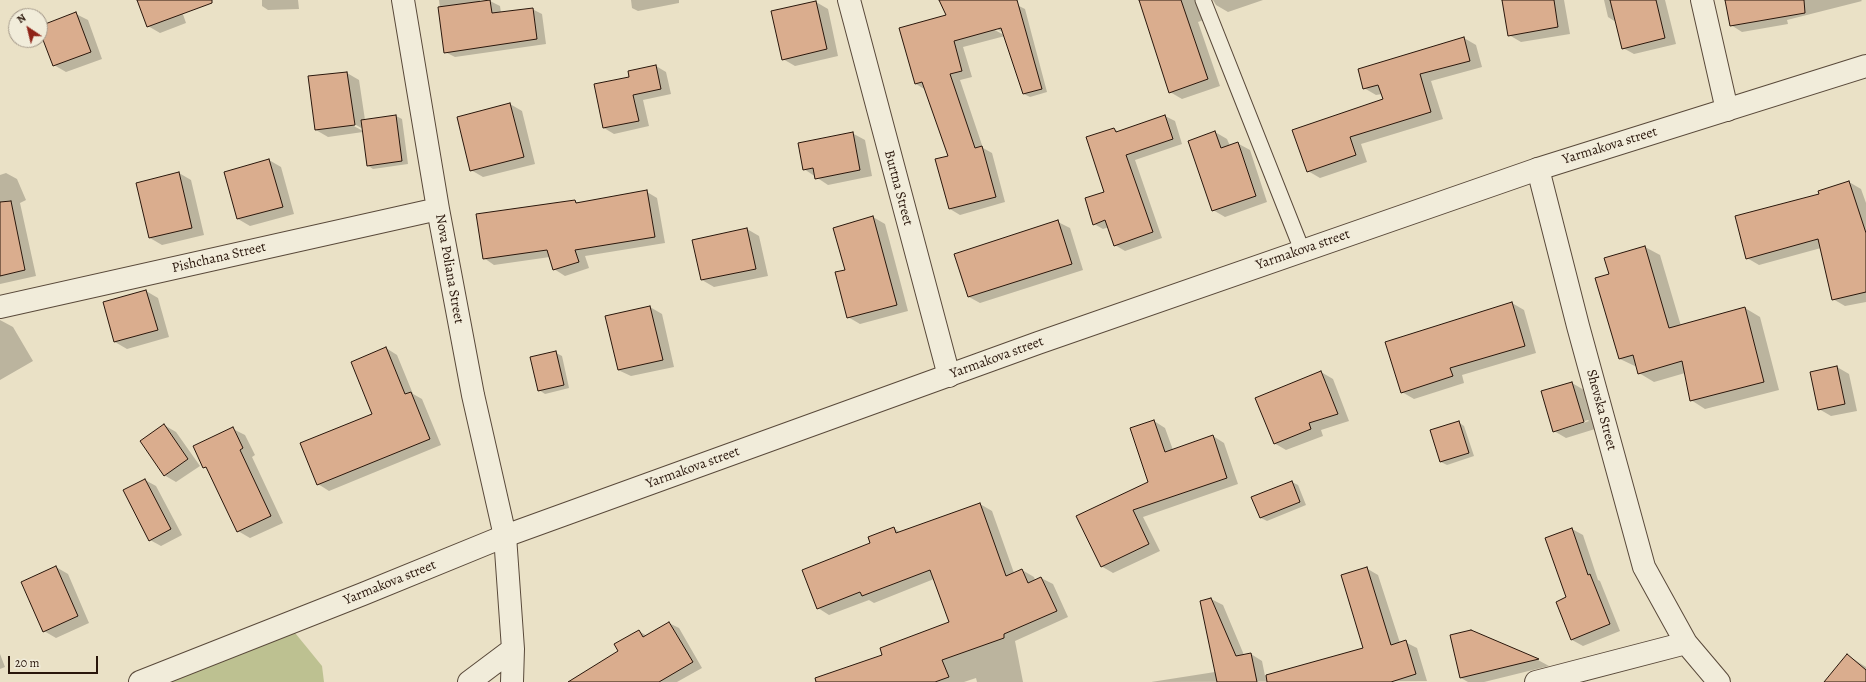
<!DOCTYPE html>
<style>
body{margin:0}
#map{position:relative;width:1866px;height:682px;overflow:hidden;background:#eae1c6;font-family:Alegreya,serif}
canvas{display:block}
.north{position:absolute;left:8px;top:8px;width:40px;height:40px;box-sizing:border-box;background:#f1ecda;border:1px solid #a19687;border-radius:50%;rotate:325deg;font-size:11px;font-weight:700;line-height:16px;text-align:center;color:#29160b}
.north::after{content:'';display:block;margin:auto;width:14px;height:18px;background:#8f2418;clip-path:polygon(50% 0,100% 100%,50% 72%,0 100%)}
.scale{position:absolute;left:8px;top:656px;width:90px;height:18px;box-sizing:border-box;border:2px solid #29160b;border-top:0;padding-left:5px;font-size:12px;line-height:14px;white-space:nowrap;color:#29160b;-webkit-text-stroke:3px #f1ecda;paint-order:stroke}
</style>
<div id="map">
<canvas width="1866" height="682"></canvas>
<div class="north">N</div>
<div class="scale">20 m</div>
</div>
<script>
const ctx = document.querySelector('canvas').getContext('2d');
ctx.lineJoin = 'round';
function fill(path, color) { ctx.fillStyle = color; ctx.fill(path, 'evenodd'); }
const shape = rows => new Path2D(rows.map(r => 'M' + r).join(''));
function strokePath(path, color, width, dash) { ctx.strokeStyle = color; ctx.lineWidth = width; ctx.lineCap = dash ? 'butt' : 'round'; ctx.setLineDash(dash || []); ctx.stroke(path); }
function write(font, color, halo, rows, align = 'center') {
  ctx.font = font + ' Alegreya,serif'; ctx.lineWidth = 3.5; ctx.setLineDash([]); ctx.textBaseline = 'middle'; ctx.strokeStyle = halo; ctx.fillStyle = color; for (const [text, x, y, turn = 0] of rows) {
    ctx.save(); ctx.translate(x, y); ctx.rotate((+turn || 0) * Math.PI / 180); ctx.textAlign = isNaN(turn) ? turn : align; if (halo) ctx.strokeText(text, 0, 0); ctx.fillText(text, 0, 0); ctx.restore();
  }
}
fill(shape([
 [287,623,322,666,324,682,140,682]
]), '#bdc191');
fill(shape([
 [139,0,178,0,186,23,160,33,148,26],
 [262,0,298,0,299,9,268,10,262,6],
 [439,0,480,0,480,2,490,1,500,6,501,13,532,9,542,14,546,44,455,57,445,52],
 [631,0,679,0,679,3,638,11,632,8],
 [940,0,988,0,1019,6,1025,9,1047,92,1030,97,1024,94,1005,36,963,47,972,77,960,80,983,148,992,153,1005,202,960,215,950,209,949,157,926,90,916,84,947,15],
 [992,26,1004,33,1004,35,991,28],
 [1140,0,1210,0,1209,18,1198,22,1220,86,1182,99,1170,92],
 [1213,0,1263,0,1228,12,1216,5],
 [1503,0,1564,0,1570,34,1521,42,1509,35],
 [1604,0,1665,0,1676,44,1634,54,1623,48,1616,22,1608,17],
 [1726,0,1861,0,1862,1,1787,20,1788,24,1742,32,1731,25],
 [816,2,828,9,838,56,795,66,783,59],
 [76,14,88,20,102,59,66,72,54,65,40,27],
 [1464,38,1476,45,1482,67,1431,81,1443,119,1361,144,1367,162,1320,178,1308,171,1384,100,1382,94,1376,95,1364,88],
 [656,66,666,72,671,94,643,100,649,126,614,134,604,128,631,77],
 [347,73,359,80,365,120,396,116,402,119,408,164,373,169,367,165,363,132,328,137,316,130,309,77],
 [351,122,363,129,363,131,350,124],
 [510,104,522,111,535,164,483,177,471,170],
 [1165,116,1175,121,1182,144,1135,160,1162,238,1125,251,1115,245,1109,227,1103,229,1094,224,1106,193,1114,129,1119,132],
 [1215,132,1227,139,1230,146,1237,143,1250,150,1267,202,1225,217,1213,210],
 [852,133,865,140,872,176,828,185,804,169],
 [269,160,281,167,294,214,250,226,238,219,225,173],
 [6,173,17,179,26,200,20,203,36,276,0,284,0,175],
 [179,173,191,180,204,235,162,245,150,238],
 [1849,182,1861,189,1866,203,1866,302,1845,306,1833,299,1821,248,1759,265,1747,258,1820,194,1819,192],
 [647,192,657,198,665,243,585,256,589,268,565,276,554,269,550,257,494,265,484,258,575,201,580,204],
 [873,217,885,224,908,311,860,324,848,317],
 [1058,222,1070,228,1083,270,980,303,969,297],
 [747,229,759,236,768,276,714,287,702,280],
 [1645,247,1660,255,1681,326,1745,308,1760,317,1779,390,1705,409,1691,400,1685,373,1654,382,1639,373,1637,367,1620,359,1597,279,1610,275],
 [146,291,158,298,169,337,127,349,115,342,105,303],
 [1512,303,1524,310,1536,353,1462,375,1464,383,1414,399,1402,392],
 [650,307,662,314,674,367,631,376,618,370],
 [0,320,13,327,33,361,0,380],
 [386,348,397,355,413,394,422,399,441,445,329,491,318,484,373,414],
 [556,353,562,356,569,388,545,394,539,390],
 [1837,367,1849,374,1857,411,1831,416,1819,409],
 [1321,372,1333,379,1349,421,1321,430,1323,436,1286,450,1274,443],
 [1572,383,1584,390,1595,429,1566,438,1554,431],
 [1588,420,1589,421,1561,430,1561,428],
 [1154,421,1165,428,1173,450,1213,436,1224,443,1238,484,1143,517,1160,551,1113,573,1101,566,1078,517,1149,482],
 [1458,422,1464,426,1474,456,1447,465,1441,462],
 [164,425,176,432,200,466,176,482,164,475],
 [233,429,245,435,255,455,252,457,283,523,250,538,238,531,208,469,204,467],
 [145,480,156,486,182,535,161,546,150,540],
 [1292,482,1298,485,1306,505,1267,521,1261,518],
 [980,504,992,511,1014,573,1022,570,1034,577,1035,580,1041,578,1053,584,1068,617,1015,641,1023,682,977,682,976,678,964,682,832,682,950,623,934,579,874,603,869,600,829,615,818,608,872,544,894,528,901,533],
 [1572,529,1583,535,1598,580,1600,581,1620,631,1583,646,1572,640,1567,598],
 [56,567,68,574,89,623,56,638,44,631],
 [1366,568,1378,575,1400,643,1405,642,1417,648,1427,681,1151,682,1215,672,1211,599,1223,605,1244,655,1251,654,1262,661,1265,676,1364,648],
 [669,623,679,628,702,668,677,682,570,682,619,651,639,631,647,636],
 [1470,631,1538,660,1549,666,1484,682,1468,682,1461,678],
 [0,654,5,667,0,669],
 [1847,655,1866,667,1866,682,1825,682]
]), '#0003');
const building = shape([
 [137,0,212,0,212,3,147,27,137,0],
 [490,0,492,13,533,8,537,39,444,53,438,7,490,0],
 [939,0,1017,0,1042,89,1023,94,1001,28,954,41,962,71,950,74,975,148,982,146,996,197,949,209,935,159,948,156,922,82,915,84,899,28,946,15,939,0],
 [1139,0,1181,0,1208,79,1169,93,1139,0],
 [1502,0,1554,0,1558,27,1508,36,1502,0],
 [1610,0,1656,0,1665,38,1622,49,1610,0],
 [1725,0,1804,0,1805,13,1730,26,1725,0],
 [816,1,827,49,782,60,771,11,816,1],
 [76,12,91,52,53,66,40,32,40,26,76,12],
 [1464,37,1470,61,1420,74,1431,112,1350,137,1356,155,1307,172,1292,130,1383,99,1378,85,1363,89,1358,69,1464,37],
 [656,65,661,89,633,95,639,121,603,128,594,84,629,77,628,71,656,65],
 [347,72,355,125,315,130,308,76,347,72],
 [510,103,524,157,470,171,457,117,510,103],
 [396,115,402,161,367,166,361,120,396,115],
 [1165,115,1173,139,1126,155,1153,232,1114,246,1105,220,1093,225,1085,198,1104,192,1086,137,1114,128,1116,132,1165,115],
 [1215,131,1221,148,1238,142,1256,196,1212,211,1188,141,1215,131],
 [853,132,860,170,815,179,813,168,803,170,798,143,853,132],
 [269,159,283,207,237,219,224,172,269,159],
 [179,172,192,228,149,238,136,183,179,172],
 [1849,181,1866,233,1866,292,1832,300,1818,239,1746,259,1735,216,1819,194,1818,191,1849,181],
 [647,190,655,237,575,250,579,262,553,270,547,250,483,259,476,214,575,200,576,203,647,190],
 [11,201,25,270,0,276,0,202,11,201],
 [873,216,897,305,847,318,835,272,845,270,833,228,873,216],
 [1058,220,1072,264,968,297,954,254,1058,220],
 [747,228,756,269,701,280,692,240,747,228],
 [1645,246,1669,328,1745,307,1764,382,1690,401,1682,361,1638,374,1633,355,1619,359,1595,278,1609,274,1604,258,1645,246],
 [146,290,158,330,114,342,103,302,146,290],
 [1512,302,1525,346,1450,368,1453,376,1401,393,1385,342,1512,302],
 [650,306,663,360,618,370,605,316,650,306],
 [386,347,405,394,411,392,430,439,317,485,300,443,372,414,351,362,386,347],
 [556,351,564,385,538,391,530,357,556,351],
 [1837,366,1845,404,1818,410,1810,372,1837,366],
 [1321,371,1338,414,1309,423,1311,429,1274,444,1255,398,1321,371],
 [1572,382,1584,422,1553,432,1541,391,1572,382],
 [1154,420,1165,452,1213,435,1227,478,1133,510,1149,544,1101,567,1076,516,1148,482,1130,428,1154,420],
 [1459,421,1469,453,1440,462,1430,430,1459,421],
 [164,424,188,459,164,476,140,441,164,424],
 [233,427,243,448,240,450,271,516,237,532,206,467,203,468,193,446,233,427],
 [145,479,171,529,149,541,123,490,145,479],
 [1292,481,1300,502,1260,518,1251,497,1292,481],
 [980,503,1006,576,1022,569,1028,583,1041,577,1057,611,1004,634,1004,638,942,660,949,677,935,682,816,682,815,678,882,655,880,648,949,622,930,570,862,596,860,592,817,609,802,570,870,543,868,537,894,527,896,533,980,503],
 [1572,528,1588,575,1590,574,1610,624,1571,640,1556,602,1566,597,1545,538,1572,528],
 [56,566,78,616,43,632,21,582,56,566],
 [1367,567,1391,645,1406,640,1416,674,1391,682,1267,682,1266,675,1363,648,1341,575,1367,567],
 [1211,598,1236,656,1251,653,1257,682,1217,682,1200,601,1211,598],
 [669,622,693,662,659,682,568,682,618,651,614,644,639,630,643,637,669,622],
 [1471,630,1539,659,1460,678,1450,635,1471,630],
 [1847,654,1866,670,1866,682,1824,682,1847,654]
]);
fill(building, '#daad8e');
strokePath(building, '#29160b', 1);
const service = shape([
 [1203,0,1302,250]
]);
const minor = shape([
 [403,0,438,209,473,395,505,536,513,649,512,682],
 [849,0,949,376],
 [1702,0,1727,110],
 [1538,169,1578,326,1644,567,1686,643,1719,682],
 [0,307,438,209],
 [469,682,513,649],
 [1536,682,1686,643]
]);
const tertiary = shape([
 [140,682,363,594,505,536,1038,343,1538,169,1866,66]
]);
strokePath(service, '#59493a', 17);
strokePath(minor, '#59493a', 24);
strokePath(tertiary, '#59493a', 24);
strokePath(service, '#f1ecda', 15);
strokePath(minor, '#f1ecda', 22);
strokePath(tertiary, '#f1ecda', 22);
write('14px', '#29160b', '#f1ecda', [
 ["Yarmakova street",1610,146,-17],
 ["Burtna Street",898,188,75],
 ["Yarmakova street",1303,250,-19],
 ["Pishchana Street",219,258,-13],
 ["Nova Poliana Street",449,269,80],
 ["Yarmakova street",997,358,-20],
 ["Shevska Street",1601,410,75],
 ["Yarmakova street",693,468,-20],
 ["Yarmakova street",390,583,-22]
]);
</script>
